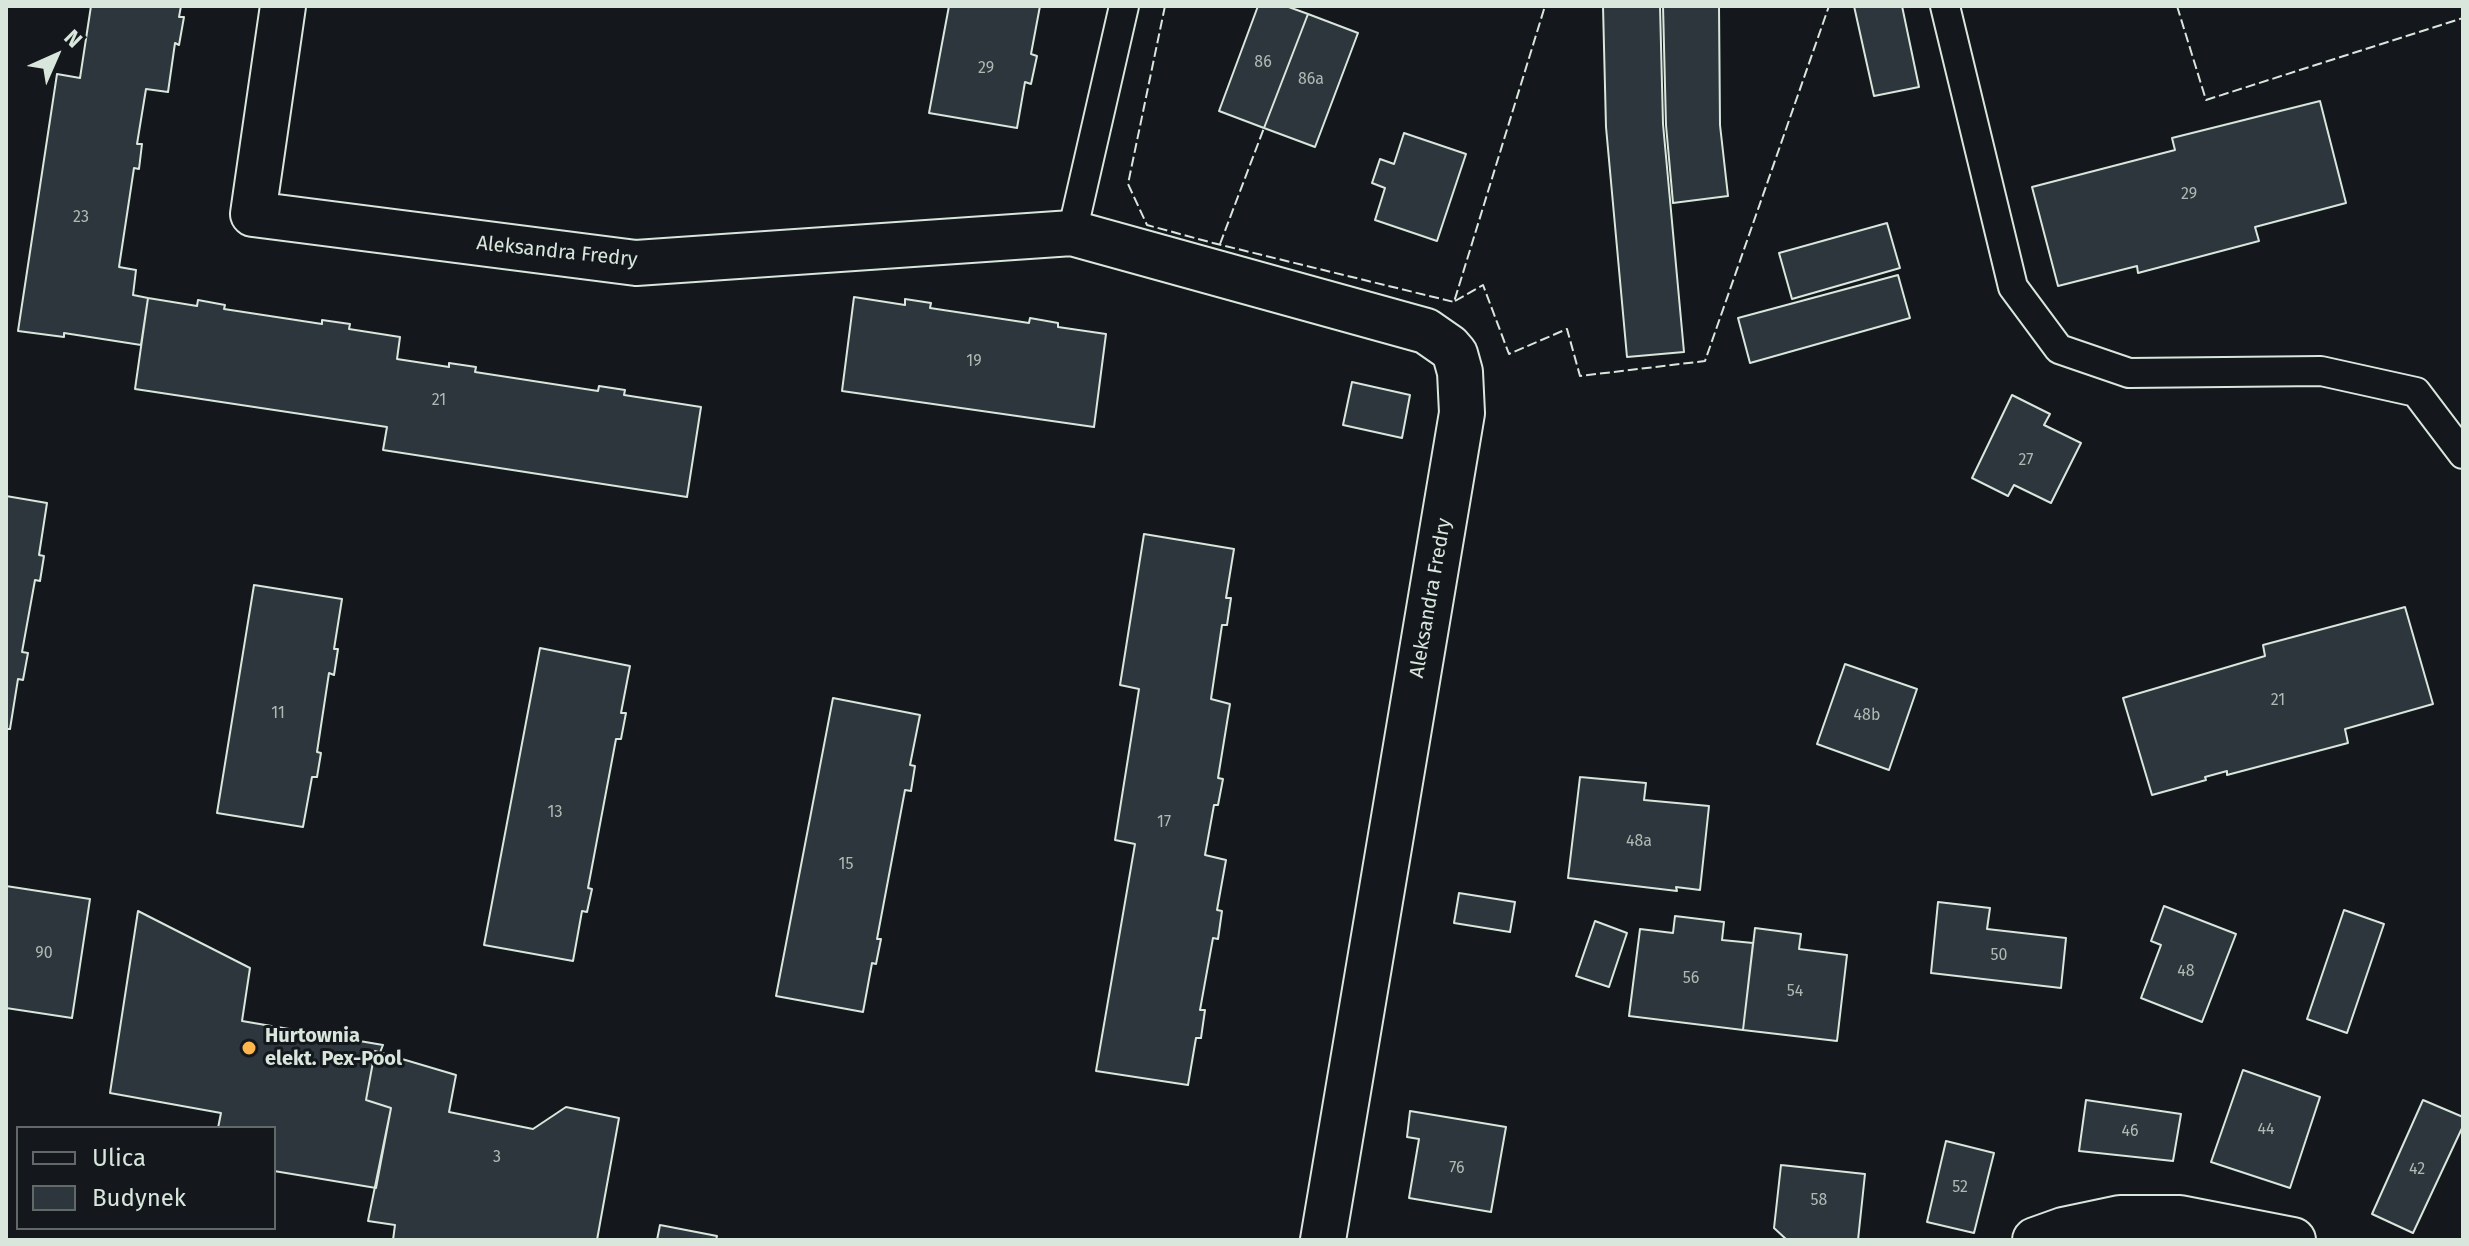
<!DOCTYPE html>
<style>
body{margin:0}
#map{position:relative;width:2469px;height:1246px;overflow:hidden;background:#14181c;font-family:"Fira Sans",sans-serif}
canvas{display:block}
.frame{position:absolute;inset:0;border:8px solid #d8e6dc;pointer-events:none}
.legend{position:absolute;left:16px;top:1126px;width:260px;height:104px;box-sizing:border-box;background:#14181c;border:2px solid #626a69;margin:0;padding:10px 14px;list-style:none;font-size:24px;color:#d8e6dc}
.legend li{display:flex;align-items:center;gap:16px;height:40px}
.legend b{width:40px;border:2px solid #626a69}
.north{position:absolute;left:16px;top:16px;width:80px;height:80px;-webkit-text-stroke:6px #14181c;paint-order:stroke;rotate:45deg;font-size:22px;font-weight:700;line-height:32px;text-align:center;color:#d8e6dc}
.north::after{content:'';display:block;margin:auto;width:28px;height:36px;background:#d8e6dc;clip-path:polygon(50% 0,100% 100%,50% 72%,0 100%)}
</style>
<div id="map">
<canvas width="2469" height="1246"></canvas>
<div class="frame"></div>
<ul class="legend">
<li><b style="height:10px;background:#14181c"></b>Ulica</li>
<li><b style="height:22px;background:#2c363c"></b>Budynek</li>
</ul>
<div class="north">N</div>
</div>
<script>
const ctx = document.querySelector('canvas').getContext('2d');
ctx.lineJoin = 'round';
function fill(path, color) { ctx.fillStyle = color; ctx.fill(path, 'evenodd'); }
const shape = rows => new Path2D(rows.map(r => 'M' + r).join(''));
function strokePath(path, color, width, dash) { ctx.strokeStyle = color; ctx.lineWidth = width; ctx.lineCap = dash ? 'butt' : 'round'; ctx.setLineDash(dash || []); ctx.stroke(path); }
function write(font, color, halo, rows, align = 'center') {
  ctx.font = font + ' "Fira Sans",sans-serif'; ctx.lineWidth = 6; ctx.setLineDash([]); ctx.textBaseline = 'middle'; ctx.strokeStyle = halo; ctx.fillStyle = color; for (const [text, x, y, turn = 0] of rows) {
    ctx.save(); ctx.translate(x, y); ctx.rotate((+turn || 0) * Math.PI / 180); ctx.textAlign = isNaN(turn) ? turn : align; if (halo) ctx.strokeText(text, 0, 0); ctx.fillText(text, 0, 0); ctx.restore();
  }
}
const building = shape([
 [91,6,181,6,179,17,184,17,179,45,175,43,168,92,146,89,137,144,142,144,139,169,134,168,119,267,136,270,133,295,148,298,141,345,64,333,64,337,18,331,57,74,80,78,91,6],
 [949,6,1040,6,1031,54,1037,56,1031,84,1025,82,1017,128,929,113,949,6],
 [1258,6,1286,6,1308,14,1264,128,1219,111,1258,6],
 [1603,6,1660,6,1663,124,1684,352,1627,357,1606,127,1603,6],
 [1663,6,1719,6,1720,125,1728,196,1673,203,1666,125,1663,6],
 [1854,6,1902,6,1919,87,1874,96,1854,6],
 [1308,14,1358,33,1315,147,1264,128,1308,14],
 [2320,101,2346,203,2255,227,2259,241,2138,273,2137,266,2058,286,2032,187,2175,150,2172,138,2320,101],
 [1404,133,1466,154,1437,241,1375,220,1385,188,1372,183,1380,159,1394,164,1404,133],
 [1887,223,1900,268,1792,299,1779,253,1887,223],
 [1898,275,1910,318,1750,363,1738,318,1898,275],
 [854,297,905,305,905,299,931,303,930,308,1029,323,1030,318,1058,323,1058,327,1106,334,1094,427,842,391,854,297],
 [148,298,197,306,198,300,225,305,224,309,322,324,322,320,350,324,349,329,400,337,397,359,449,367,449,363,476,367,475,372,598,391,599,386,625,390,624,395,701,407,687,497,383,450,387,427,135,389,148,298],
 [1352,382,1410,395,1402,438,1343,425,1352,382],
 [2012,395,2050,414,2044,425,2081,443,2051,503,2014,485,2008,496,1972,478,2012,395],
 [6,496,47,503,39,555,44,556,40,581,35,580,22,652,28,653,23,680,18,679,10,729,6,729,6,496],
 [1144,534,1234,549,1226,598,1231,598,1227,625,1222,625,1211,699,1230,704,1218,778,1223,779,1218,805,1214,805,1205,855,1226,860,1217,910,1222,911,1218,939,1213,938,1200,1010,1205,1010,1201,1038,1196,1038,1188,1085,1096,1071,1135,844,1115,840,1139,689,1120,685,1144,534],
 [254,585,342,599,334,649,338,649,334,675,329,673,317,752,321,753,317,777,312,777,303,827,217,813,254,585],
 [2405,607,2433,704,2345,729,2348,743,2227,775,2227,771,2205,777,2206,780,2152,795,2123,698,2265,656,2263,645,2405,607],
 [540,648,630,666,621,713,626,713,621,739,616,739,588,888,592,889,587,912,582,911,573,961,484,945,540,648],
 [1845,664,1917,689,1889,770,1817,744,1845,664],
 [833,698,920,715,910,765,915,766,911,791,905,790,877,939,881,939,876,964,872,963,863,1012,776,996,833,698],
 [1580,777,1646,783,1644,800,1709,806,1700,890,1676,887,1677,891,1568,878,1580,777],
 [6,886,90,899,72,1018,6,1008,6,886],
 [1459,893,1515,902,1510,932,1454,923,1459,893],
 [1938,902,1990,908,1987,929,2066,938,2061,988,1931,973,1938,902],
 [2164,906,2236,934,2202,1022,2141,998,2161,945,2151,941,2164,906],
 [2344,910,2384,924,2347,1033,2307,1019,2344,910],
 [138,911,250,968,242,1021,383,1045,379,1055,375,1051,366,1100,391,1108,376,1188,274,1171,274,1128,218,1128,221,1113,110,1093,138,911],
 [1675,916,1724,922,1722,940,1753,943,1743,1030,1629,1016,1640,929,1673,933,1675,916],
 [1595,921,1627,933,1609,987,1576,976,1595,921],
 [1755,928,1801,934,1799,949,1847,955,1837,1041,1743,1030,1755,928],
 [375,1051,456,1075,449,1112,533,1129,566,1107,619,1118,597,1240,393,1240,395,1225,368,1221,391,1108,366,1100,375,1051],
 [2243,1070,2320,1097,2290,1188,2211,1162,2243,1070],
 [2086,1100,2181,1114,2173,1161,2079,1151,2086,1100],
 [2423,1100,2463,1117,2463,1126,2413,1233,2372,1214,2423,1100],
 [1410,1111,1506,1127,1491,1212,1409,1198,1419,1139,1407,1137,1410,1111],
 [1946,1141,1994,1153,1974,1233,1927,1222,1946,1141],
 [1781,1165,1865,1174,1858,1240,1787,1240,1774,1228,1781,1165],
 [660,1225,717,1236,716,1240,657,1240,660,1225]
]);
fill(building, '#2c363c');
strokePath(building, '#d8e6dc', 2);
const service = shape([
 [1945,6,2013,287,2059,349,2129,373,2321,371,2416,392,2463,454],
 [1072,233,1124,6]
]);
const minor = shape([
 [283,6,253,214,636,263,1072,233,1426,331,1449,347,1455,354,1460,372,1462,413,1323,1240],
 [2035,1240,2063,1230,2120,1218,2180,1218,2293,1240]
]);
strokePath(service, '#d8e6dc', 32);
strokePath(minor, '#d8e6dc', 48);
strokePath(service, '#14181c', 28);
strokePath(minor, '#14181c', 44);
strokePath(shape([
 [1165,6,1128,184,1147,225,1213,243,1454,302,1545,6],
 [2177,6,2206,100,2463,18],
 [1220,244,1264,128],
 [1455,301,1483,285,1509,354,1567,329,1580,376,1705,361,1829,6]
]), '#d8e6dc', 2, [10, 4]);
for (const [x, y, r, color] of [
 [249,1048,8,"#ffb74d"]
]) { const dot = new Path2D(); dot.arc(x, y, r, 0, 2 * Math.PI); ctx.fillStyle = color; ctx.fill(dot); strokePath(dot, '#14181c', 3); }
write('16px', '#adbab4', null, [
 ["86",1263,63],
 ["29",986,69],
 ["86a",1311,80],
 ["29",2189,195],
 ["23",81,218],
 ["19",974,362],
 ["21",439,401],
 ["27",2026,461],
 ["21",2278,701],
 ["11",278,714],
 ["48b",1867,716],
 ["13",555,813],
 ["17",1164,823],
 ["48a",1639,842],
 ["15",846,865],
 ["90",44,954],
 ["50",1999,956],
 ["48",2186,972],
 ["56",1691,979],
 ["54",1795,992],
 ["44",2266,1130],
 ["46",2130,1132],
 ["3",497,1158],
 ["76",1457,1169],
 ["42",2417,1170],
 ["52",1960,1188],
 ["58",1819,1201]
]);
write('20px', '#d8e6dc', '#14181c', [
 ["Aleksandra Fredry",557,252,6],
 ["Aleksandra Fredry",1431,598,-80]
]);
write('bold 20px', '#d8e6dc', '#14181c', [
 ["Hurtownia",265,1036],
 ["elekt. Pex-Pool",265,1059]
], 'left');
</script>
